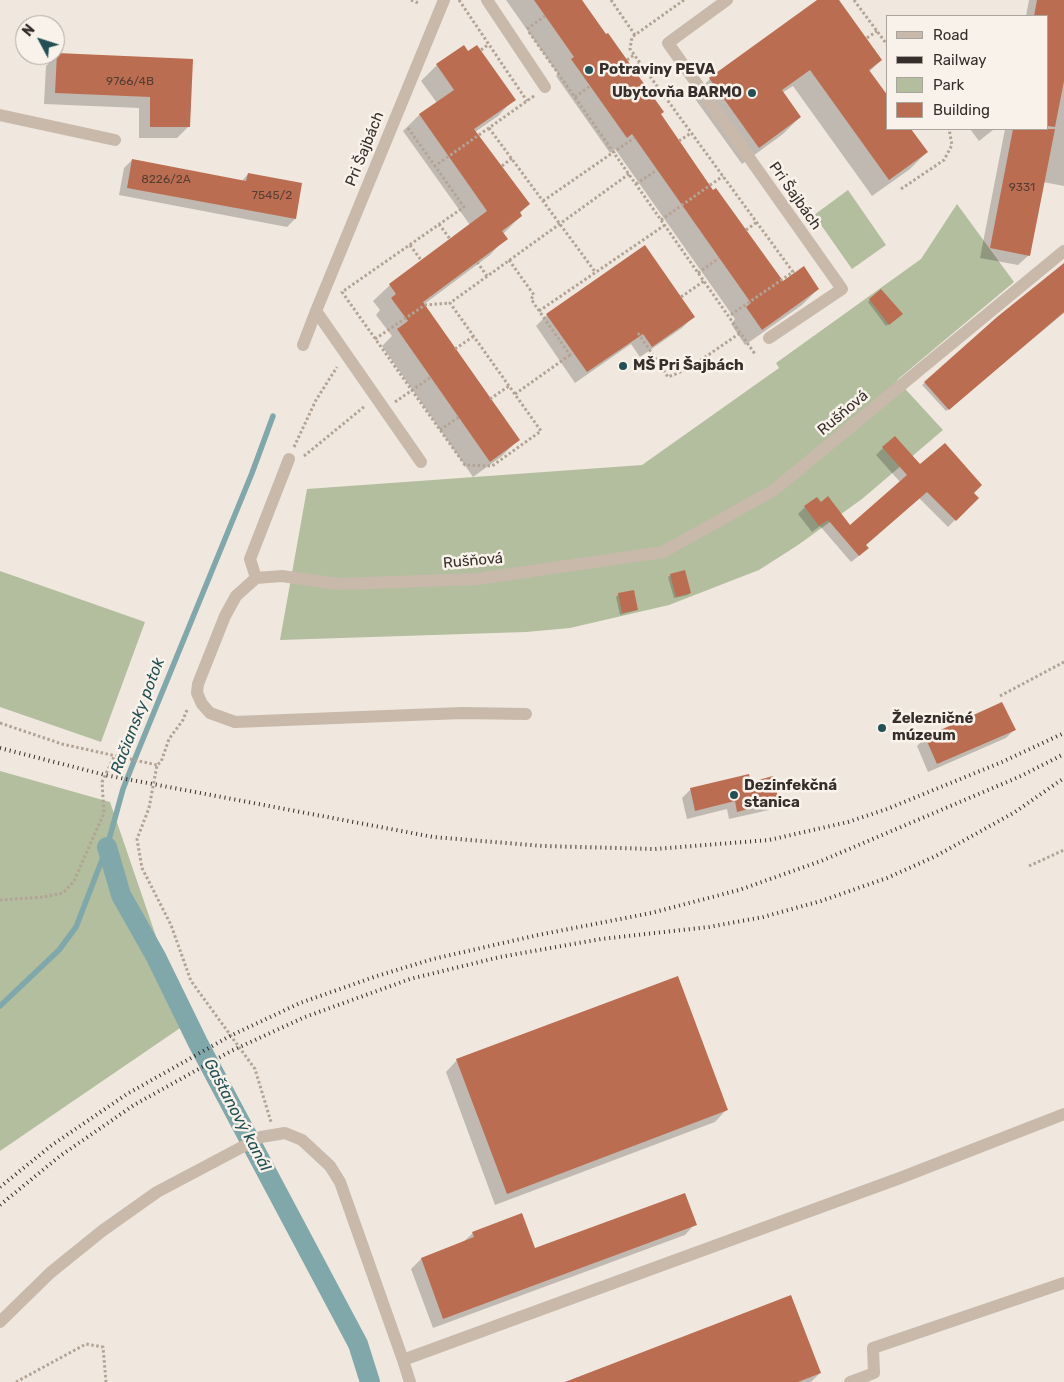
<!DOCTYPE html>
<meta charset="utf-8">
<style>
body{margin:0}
#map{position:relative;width:1064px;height:1382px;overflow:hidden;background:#f0e8de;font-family:Rubik,sans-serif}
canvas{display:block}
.legend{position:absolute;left:886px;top:15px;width:162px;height:115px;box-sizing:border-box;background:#f8f2ea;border:1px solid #aaa49d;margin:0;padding:6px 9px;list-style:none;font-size:15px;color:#362e2a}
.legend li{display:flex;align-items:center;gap:10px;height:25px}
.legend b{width:25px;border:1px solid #aaa49d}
.north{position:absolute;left:15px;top:15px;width:50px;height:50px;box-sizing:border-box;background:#f8f2ea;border:1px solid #aaa49d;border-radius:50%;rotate:310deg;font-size:14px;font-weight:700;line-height:20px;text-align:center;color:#362e2a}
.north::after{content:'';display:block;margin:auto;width:18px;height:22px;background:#235054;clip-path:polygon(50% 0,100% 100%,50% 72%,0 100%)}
</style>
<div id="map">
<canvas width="1064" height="1382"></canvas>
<ul class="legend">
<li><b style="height:6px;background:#c8b9ab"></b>Road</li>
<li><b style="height:6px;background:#362e2a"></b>Railway</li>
<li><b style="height:14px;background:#b3be9f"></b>Park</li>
<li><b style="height:14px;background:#bb6d51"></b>Building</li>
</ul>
<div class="north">N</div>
</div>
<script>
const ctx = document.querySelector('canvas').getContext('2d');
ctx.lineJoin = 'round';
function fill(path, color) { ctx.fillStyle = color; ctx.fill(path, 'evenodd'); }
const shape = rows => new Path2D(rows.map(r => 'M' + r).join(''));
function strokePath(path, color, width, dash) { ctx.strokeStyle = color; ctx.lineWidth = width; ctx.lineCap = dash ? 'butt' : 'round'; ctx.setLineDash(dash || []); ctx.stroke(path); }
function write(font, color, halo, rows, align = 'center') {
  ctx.font = font + ' Rubik,sans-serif'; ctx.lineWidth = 5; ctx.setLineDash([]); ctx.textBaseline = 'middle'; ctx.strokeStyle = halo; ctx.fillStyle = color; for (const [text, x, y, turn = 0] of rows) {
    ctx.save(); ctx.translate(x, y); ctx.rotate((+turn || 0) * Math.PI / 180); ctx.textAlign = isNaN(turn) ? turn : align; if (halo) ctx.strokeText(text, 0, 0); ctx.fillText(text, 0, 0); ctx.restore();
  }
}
fill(shape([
 [848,190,886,245,852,269,814,215],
 [957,204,1014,282,897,380,943,430,862,499,798,545,759,570,669,605,570,628,526,632,280,640,307,489,642,465,779,368,776,363,921,259],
 [0,571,145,622,101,742,0,707],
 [0,771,110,802,186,1024,0,1151]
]), '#b3be9f');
fill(shape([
 [506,0,581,0,713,192,782,283,818,289,802,305,745,345,731,324,735,319,615,149,610,153,556,76,558,74],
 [819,0,837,0,881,60,869,72,888,129,910,129,927,152,910,169,872,196,793,86,782,93,800,117,783,134,742,164,693,96,710,79],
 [1029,0,1064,0,1064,186,1043,182,1029,255,1018,265,980,258,1005,129,1048,129,1048,16,1026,16],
 [57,55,192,60,189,126,177,138,139,138,139,108,44,104,46,66],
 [437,65,514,99,498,116,475,132,529,204,519,214,521,216,503,234,506,238,490,255,423,305,518,440,502,456,473,477,382,346,392,336,376,315,380,310,373,301,390,285,470,225,403,131,419,115,437,103,421,81],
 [970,129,992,129,993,130,979,141],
 [132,160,241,182,248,174,295,219,287,227,119,195,124,168],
 [1064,265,1064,313,946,411,922,385],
 [870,300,899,316,886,326,868,302],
 [547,315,693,317,682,328,640,357,631,344,575,383,536,326],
 [883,448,972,493,977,498,948,527,919,498,865,545,860,555,851,562,820,526,812,532,798,514,805,507,850,527,901,483,876,455],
 [671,575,690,593,688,595,674,598,668,577],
 [619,594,637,610,620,615,616,597],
 [1002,704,1014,730,1006,738,928,772,917,746,925,738],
 [750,783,777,801,769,810,729,819,727,809,687,819,682,798,691,789],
 [457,1060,726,1110,715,1122,495,1205,446,1072],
 [695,1224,685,1235,433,1328,411,1269,421,1259,462,1243,473,1233,535,1250],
 [791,1296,820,1373,811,1382,565,1382]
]), '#0003');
strokePath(shape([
 [0,1006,59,950,76,927,107,847,123,789,136,756,252,473,273,416]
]), '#80a8ab', 5.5);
strokePath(shape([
 [107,847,121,895,156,957,198,1043,358,1344,370,1382]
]), '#80a8ab', 20);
fill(shape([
 [534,0,582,0,606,34,608,33,664,112,661,114,713,190,716,188,783,281,804,266,819,289,762,330,746,307,751,303,632,134,627,138,571,59,574,57],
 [817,0,839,0,882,60,869,70,888,96,888,129,911,129,928,152,889,180,810,70,782,90,801,117,759,148,709,78],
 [1037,0,1064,0,1064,81,1055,127,1048,126,1048,16,1034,16],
 [464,45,468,51,477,45,516,100,474,129,530,204,520,212,522,216,502,231,508,239,423,302,520,440,490,462,397,329,408,321,391,298,396,294,389,284,487,211,419,114,454,90,436,64],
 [57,53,193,59,190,127,150,127,150,97,55,93],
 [1013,129,1055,129,1030,256,990,248],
 [132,159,246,181,248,173,302,183,296,219,127,188],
 [645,245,695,317,652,347,643,334,587,372,546,314],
 [1064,263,1064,312,949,410,924,382,997,317],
 [881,289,903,314,889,325,869,299],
 [895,436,920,464,945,443,982,485,974,493,979,498,956,521,927,492,866,545,869,548,859,556,828,520,819,526,804,506,817,497,821,502,828,496,850,525,907,475,882,447],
 [685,570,691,593,676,597,670,574],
 [634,590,638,610,622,613,618,593],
 [1002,702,1016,730,937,764,925,737],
 [749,774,751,782,773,776,779,801,737,812,735,801,695,811,690,788],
 [678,976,728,1110,507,1194,456,1059],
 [685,1193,697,1225,443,1319,421,1258,474,1237,472,1232,522,1213,535,1248],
 [791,1295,821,1373,798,1382,565,1382]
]), '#bb6d51');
strokePath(shape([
 [411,0,418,3],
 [459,0,527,101],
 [611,0,635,35],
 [684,0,632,37,630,49,793,272,729,316],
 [854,0,888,46],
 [527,29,545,16],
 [529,32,755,354],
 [867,38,877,31],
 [481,50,489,44],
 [627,60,634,55],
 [633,68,640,63],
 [534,96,435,166,464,207,342,292,465,465,492,466,541,431,450,303,629,174],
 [575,97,590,86],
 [408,128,435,166],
 [489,128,596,273],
 [679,141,691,133],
 [502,166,512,158],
 [636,184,657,170],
 [901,189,944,160,952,145,949,129],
 [543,201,634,138],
 [661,220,723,176],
 [439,224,450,239],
 [746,230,757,222],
 [410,245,421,260],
 [509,260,534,295,531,299,535,305,570,355,573,352],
 [477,262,487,276],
 [698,273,719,258],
 [681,297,704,281],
 [539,311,665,225],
 [638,333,668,377,688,369,740,333],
 [375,339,425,305,450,303],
 [455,349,474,336],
 [515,394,570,355],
 [490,399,509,386],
 [395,402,431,377],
 [440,430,459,417],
 [294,447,316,400,337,367],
 [304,456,365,406],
 [1000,696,1064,662],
 [187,710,183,720,169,739,161,762,157,765,149,808,137,839,142,868,171,925,191,981,255,1069,271,1122],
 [0,723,62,744,157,765],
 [1029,866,1064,850],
 [0,900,44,897,63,893,74,881,104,813,102,782,114,757],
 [16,1382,86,1344,103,1347,106,1382]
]), '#b3a395', 3, [2.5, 2.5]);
strokePath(shape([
 [487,0,545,87],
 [727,0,668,43,842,289,769,338],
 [0,115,115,140],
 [303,345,316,311],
 [421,462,316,311,444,0],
 [256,578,250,559,289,459],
 [526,714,462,713,235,722,210,713,202,704,197,693,198,684,225,616,236,596,256,578,282,576,338,584,477,579,663,552,774,490,1064,251],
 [0,1322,50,1273,102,1231,157,1192,261,1137,285,1133,302,1140,330,1166,340,1182,403,1360,900,1178,1064,1114],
 [403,1360,410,1382],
 [850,1382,874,1373,873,1348,1064,1283]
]), '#c8b9ab', 12);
strokePath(shape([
 [0,748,105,775,433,837,543,846,655,849,769,840,848,822,887,809,1002,762,1064,733],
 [0,1187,52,1145,127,1094,230,1036,300,1003,377,976,433,959,538,935,651,913,739,890,821,861,1021,776,1064,754],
 [0,1205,60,1156,134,1105,231,1051,305,1017,410,979,500,957,601,939,709,927,763,917,821,901,887,878,936,856,1015,812,1064,778]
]), '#362e2a', 4, [1, 4]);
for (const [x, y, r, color] of [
 [589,70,5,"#235054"],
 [752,93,5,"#235054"],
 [623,366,5,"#235054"],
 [882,728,5,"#235054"],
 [734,795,5,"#235054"]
]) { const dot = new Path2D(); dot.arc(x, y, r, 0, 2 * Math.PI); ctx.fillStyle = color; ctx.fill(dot); strokePath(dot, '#f8f2ea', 2); }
write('12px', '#573e34', null, [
 ["9766/4B",130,82],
 ["8226/2A",166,180],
 ["9331",1022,188],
 ["7545/2",272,196]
]);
write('bold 15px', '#362e2a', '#f8f2ea', [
 ["Potraviny PEVA",599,70],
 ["Ubytovňa BARMO",742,93,"right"],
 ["MŠ Pri Šajbách",633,366],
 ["Železničné",892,719],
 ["múzeum",892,736],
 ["Dezinfekčná",744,786],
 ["stanica",744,803]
], 'left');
write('15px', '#362e2a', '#f8f2ea', [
 ["Pri Šajbách",365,149,-68],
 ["Pri Šajbách",795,196,55],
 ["Rušňová",843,413,-40],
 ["Rušňová",473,561,-5]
]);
write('italic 16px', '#235054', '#f8f2ea', [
 ["Račiansky potok",138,716,-69],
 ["Gaštanový kanál",237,1115,62]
]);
</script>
